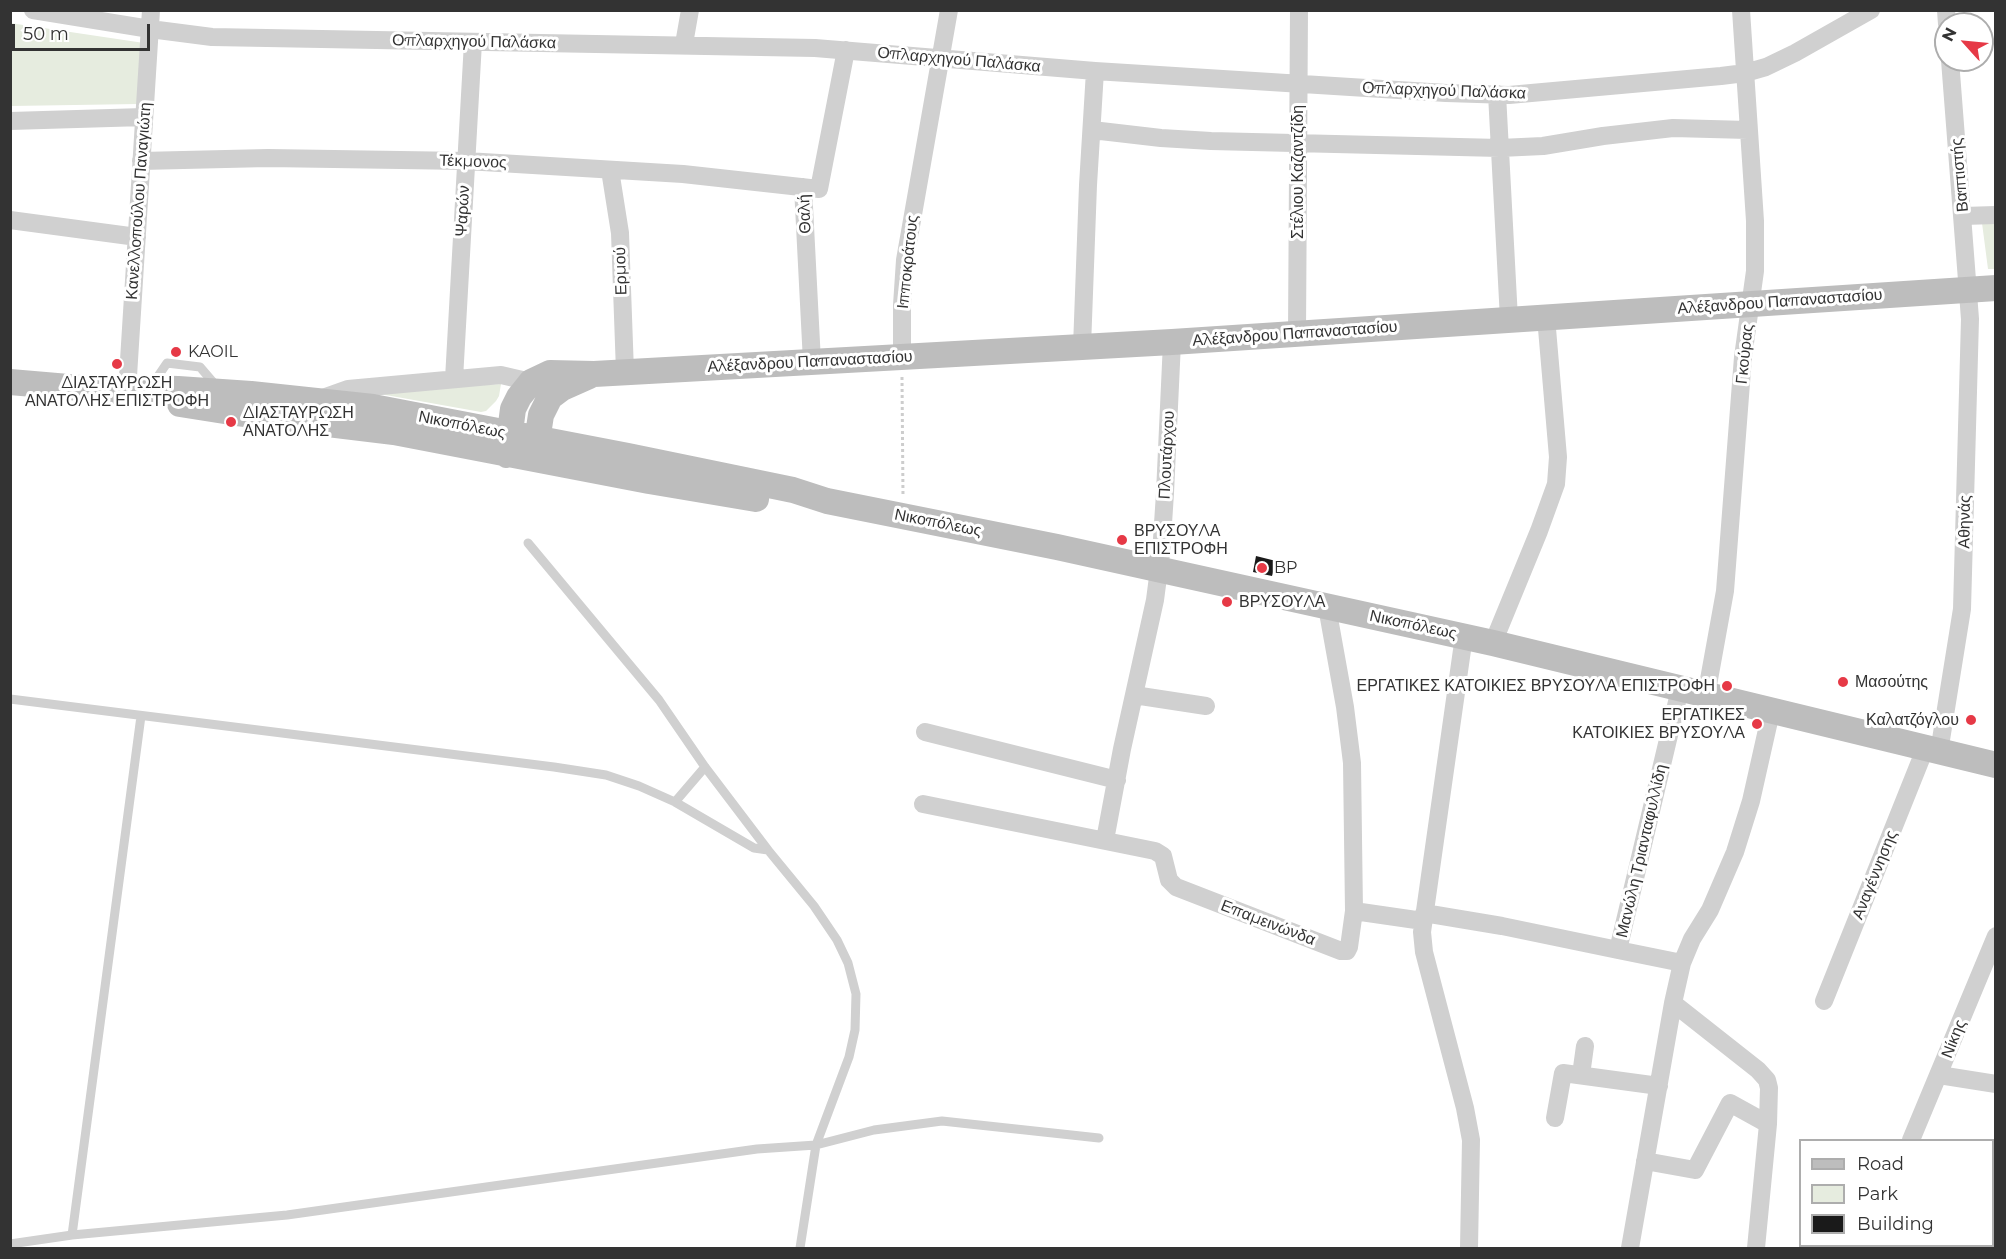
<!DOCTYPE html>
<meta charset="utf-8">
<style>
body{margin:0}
#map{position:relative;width:2006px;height:1259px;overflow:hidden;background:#fff;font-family:Montserrat,sans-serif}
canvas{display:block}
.frame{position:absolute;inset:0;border:12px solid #333;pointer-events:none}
.legend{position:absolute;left:1799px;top:1139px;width:195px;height:108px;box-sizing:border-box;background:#fff;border:2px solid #adadad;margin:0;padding:8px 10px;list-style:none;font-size:18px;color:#333}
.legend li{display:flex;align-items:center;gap:12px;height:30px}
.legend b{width:30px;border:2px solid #adadad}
.north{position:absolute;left:1934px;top:12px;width:60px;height:60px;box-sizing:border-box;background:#fff;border:2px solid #adadad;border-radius:50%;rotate:297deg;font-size:16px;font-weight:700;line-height:24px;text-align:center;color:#333}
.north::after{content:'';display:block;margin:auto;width:21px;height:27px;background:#e63946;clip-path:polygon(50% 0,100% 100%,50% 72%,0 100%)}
.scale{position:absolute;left:12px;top:24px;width:138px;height:27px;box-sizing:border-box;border:3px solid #333;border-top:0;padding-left:8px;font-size:18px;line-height:21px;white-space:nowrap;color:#333;-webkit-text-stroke:4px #fff;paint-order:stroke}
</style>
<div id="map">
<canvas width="2006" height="1259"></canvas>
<div class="frame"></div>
<ul class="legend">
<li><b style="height:8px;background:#bdbdbd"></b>Road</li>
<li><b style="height:16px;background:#e6ecdf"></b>Park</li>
<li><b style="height:16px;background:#1a1a1a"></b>Building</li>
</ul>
<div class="north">N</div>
<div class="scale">50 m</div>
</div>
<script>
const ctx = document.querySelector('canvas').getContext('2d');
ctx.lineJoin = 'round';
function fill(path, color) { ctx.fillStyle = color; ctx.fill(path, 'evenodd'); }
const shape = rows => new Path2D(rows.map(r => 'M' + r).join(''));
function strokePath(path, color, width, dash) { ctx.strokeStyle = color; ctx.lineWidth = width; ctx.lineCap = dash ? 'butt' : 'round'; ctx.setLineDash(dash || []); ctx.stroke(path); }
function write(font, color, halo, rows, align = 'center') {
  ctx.font = font + ' Montserrat,sans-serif'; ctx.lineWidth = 6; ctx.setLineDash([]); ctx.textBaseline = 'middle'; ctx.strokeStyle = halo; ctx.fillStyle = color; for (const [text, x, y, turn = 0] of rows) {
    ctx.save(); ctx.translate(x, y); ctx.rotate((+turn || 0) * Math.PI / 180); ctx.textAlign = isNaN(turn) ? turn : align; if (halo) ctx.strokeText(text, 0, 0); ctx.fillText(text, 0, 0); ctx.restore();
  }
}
fill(shape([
 [10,23,144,43,138,104,11,106],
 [1982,223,1995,223,1995,269,1988,269],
 [501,384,499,396,496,401,486,411,481,412,369,392]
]), '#e6ecdf');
fill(shape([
 [1256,556,1276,561,1272,576,1253,572]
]), '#1a1a1a');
strokePath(shape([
 [902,377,903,496]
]), '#cdcdcd', 3, [3, 3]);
strokePath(shape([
 [152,385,167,363,200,367,218,388],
 [528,543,659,700,705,767,768,850,814,906,837,940,848,963,856,994,855,1030,849,1057,816,1145,800,1248],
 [10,699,554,767,606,775,639,786,675,802,754,848,768,850],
 [675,802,705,767],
 [72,1235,141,716],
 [10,1244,72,1235,287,1215,757,1149,816,1145,874,1130,942,1121,1099,1138]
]), '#d0d0d0', 9);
strokePath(shape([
 [33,10,150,29,212,37,815,48,1095,71,1446,93,1509,95,1721,76,1745,73,1766,67,1795,53,1871,10],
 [1946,10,1947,24],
 [684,44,690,10],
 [1497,94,1509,319],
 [10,121,144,117],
 [1092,130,1161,138,1211,141,1500,148,1543,146,1603,136,1673,128,1748,130],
 [141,161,268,158,466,161,683,174,819,189,846,50],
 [610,170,620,233,625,372],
 [803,187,812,362],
 [1963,216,1996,215],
 [10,220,137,237],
 [1297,333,1299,10],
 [1082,347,1088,185,1095,71],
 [902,356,902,305,905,260,949,10],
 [454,379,473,42],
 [127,392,151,10],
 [320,399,348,389,501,375,531,382],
 [1327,607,1345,707,1352,763,1354,911],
 [1464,636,1422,932,1424,952,1465,1108,1471,1140,1469,1248],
 [1493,643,1539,531,1556,484,1558,457,1546,317],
 [1680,689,1618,950,1682,963],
 [1134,695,1206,706],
 [1706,696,1725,591,1743,357,1755,271,1755,221,1741,10],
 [925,732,1117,780],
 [1939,752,1962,609,1970,319,1950,60],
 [923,804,1155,851,1163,856,1169,880,1176,887,1341,951,1347,951,1349,947,1354,911,1423,921],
 [1105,840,1122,749,1155,600,1161,554,1165,493,1172,342],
 [1424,913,1502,926,1618,950],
 [1824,1001,1925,749],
 [1673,1003,1758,1070,1767,1080,1769,1088,1768,1124,1756,1248],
 [1581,1075,1585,1046],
 [1939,1075,1996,1084],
 [1555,1118,1563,1073,1659,1086],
 [1911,1140,1996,936],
 [1645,1161,1695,1170,1730,1103,1768,1124],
 [1992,1189,1996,1184],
 [1992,1204,1996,1205],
 [1630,1248,1673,1003,1682,963,1692,939,1710,910,1735,852,1751,801,1771,712],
 [1846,1248,1848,1246],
 [1968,1248,1969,1246]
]), '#d0d0d0', 18);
strokePath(shape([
 [10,382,127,392,144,396],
 [127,392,144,388,178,389,251,394,373,407,628,456,793,490,827,501,1057,547,1493,643,1996,765],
 [180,404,237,413,394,432,649,481,756,499],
 [535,454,541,415,550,397,562,388,589,376],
 [507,455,513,409,519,397,531,382,550,373,594,374,1172,342,1996,288]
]), '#bdbdbd', 26);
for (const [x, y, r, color] of [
 [176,352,6,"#e63946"],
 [117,364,6,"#e63946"],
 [231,422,6,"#e63946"],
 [1122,540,6,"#e63946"],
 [1262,568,6,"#e63946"],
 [1227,602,6,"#e63946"],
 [1843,682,6,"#e63946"],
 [1727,686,6,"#e63946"],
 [1971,720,6,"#e63946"],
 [1757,724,6,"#e63946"]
]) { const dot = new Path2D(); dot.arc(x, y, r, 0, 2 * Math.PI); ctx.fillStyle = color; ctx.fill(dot); strokePath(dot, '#fff', 2); }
write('16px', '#333', '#fff', [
 ["Οπλαρχηγού Παλάσκα",474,42,1],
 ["Οπλαρχηγού Παλάσκα",959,60,5],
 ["Οπλαρχηγού Παλάσκα",1444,91,2],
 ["Τέκμονος",473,162,2],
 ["Στέλιου Καζαντζίδη",1298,172,-90],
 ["Βαπτιστής",1960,175,-95],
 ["Κανελλοπούλου Παναγιώτη",139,201,-86],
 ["Ψαρών",463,211,-87],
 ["Θαλή",805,214,-92],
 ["Ιπποκράτους",908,262,-84],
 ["Ερμού",621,271,-92],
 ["Αλέξανδρου Παπαναστασίου",1780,302,-4],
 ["Αλέξανδρου Παπαναστασίου",1295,334,-4],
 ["Γκούρας",1745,354,-84],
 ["Αλέξανδρου Παπαναστασίου",810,362,-3],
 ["Νικοπόλεως",462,425,11],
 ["Πλουτάρχου",1167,455,-87],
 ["Αθηνάς",1965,522,-89],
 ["Νικοπόλεως",938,523,11],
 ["Νικοπόλεως",1413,625,12],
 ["Μανώλη Τριανταφυλλίδη",1642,851,-77],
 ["Αναγέννησης",1875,875,-68],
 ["Επαμεινώνδα",1268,923,21],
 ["Νίκης",1954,1039,-68]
]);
write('16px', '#333', '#fff', [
 ["KAOIL",188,352],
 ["ΔΙΑΣΤΑΥΡΩΣΗ",117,383,"center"],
 ["ΑΝΑΤΟΛΗΣ ΕΠΙΣΤΡΟΦΗ",117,401,"center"],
 ["ΔΙΑΣΤΑΥΡΩΣΗ",243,413],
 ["ΑΝΑΤΟΛΗΣ",243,431],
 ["ΒΡΥΣΟΥΛΑ",1134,531],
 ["ΕΠΙΣΤΡΟΦΗ",1134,549],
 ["BP",1274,568],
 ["ΒΡΥΣΟΥΛΑ",1239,602],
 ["Μασούτης",1855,682],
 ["ΕΡΓΑΤΙΚΕΣ ΚΑΤΟΙΚΙΕΣ ΒΡΥΣΟΥΛΑ ΕΠΙΣΤΡΟΦΗ",1715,686,"right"],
 ["ΕΡΓΑΤΙΚΕΣ",1745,715,"right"],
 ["ΚΑΤΟΙΚΙΕΣ ΒΡΥΣΟΥΛΑ",1745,733,"right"],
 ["Καλατζόγλου",1959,720,"right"]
], 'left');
</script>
